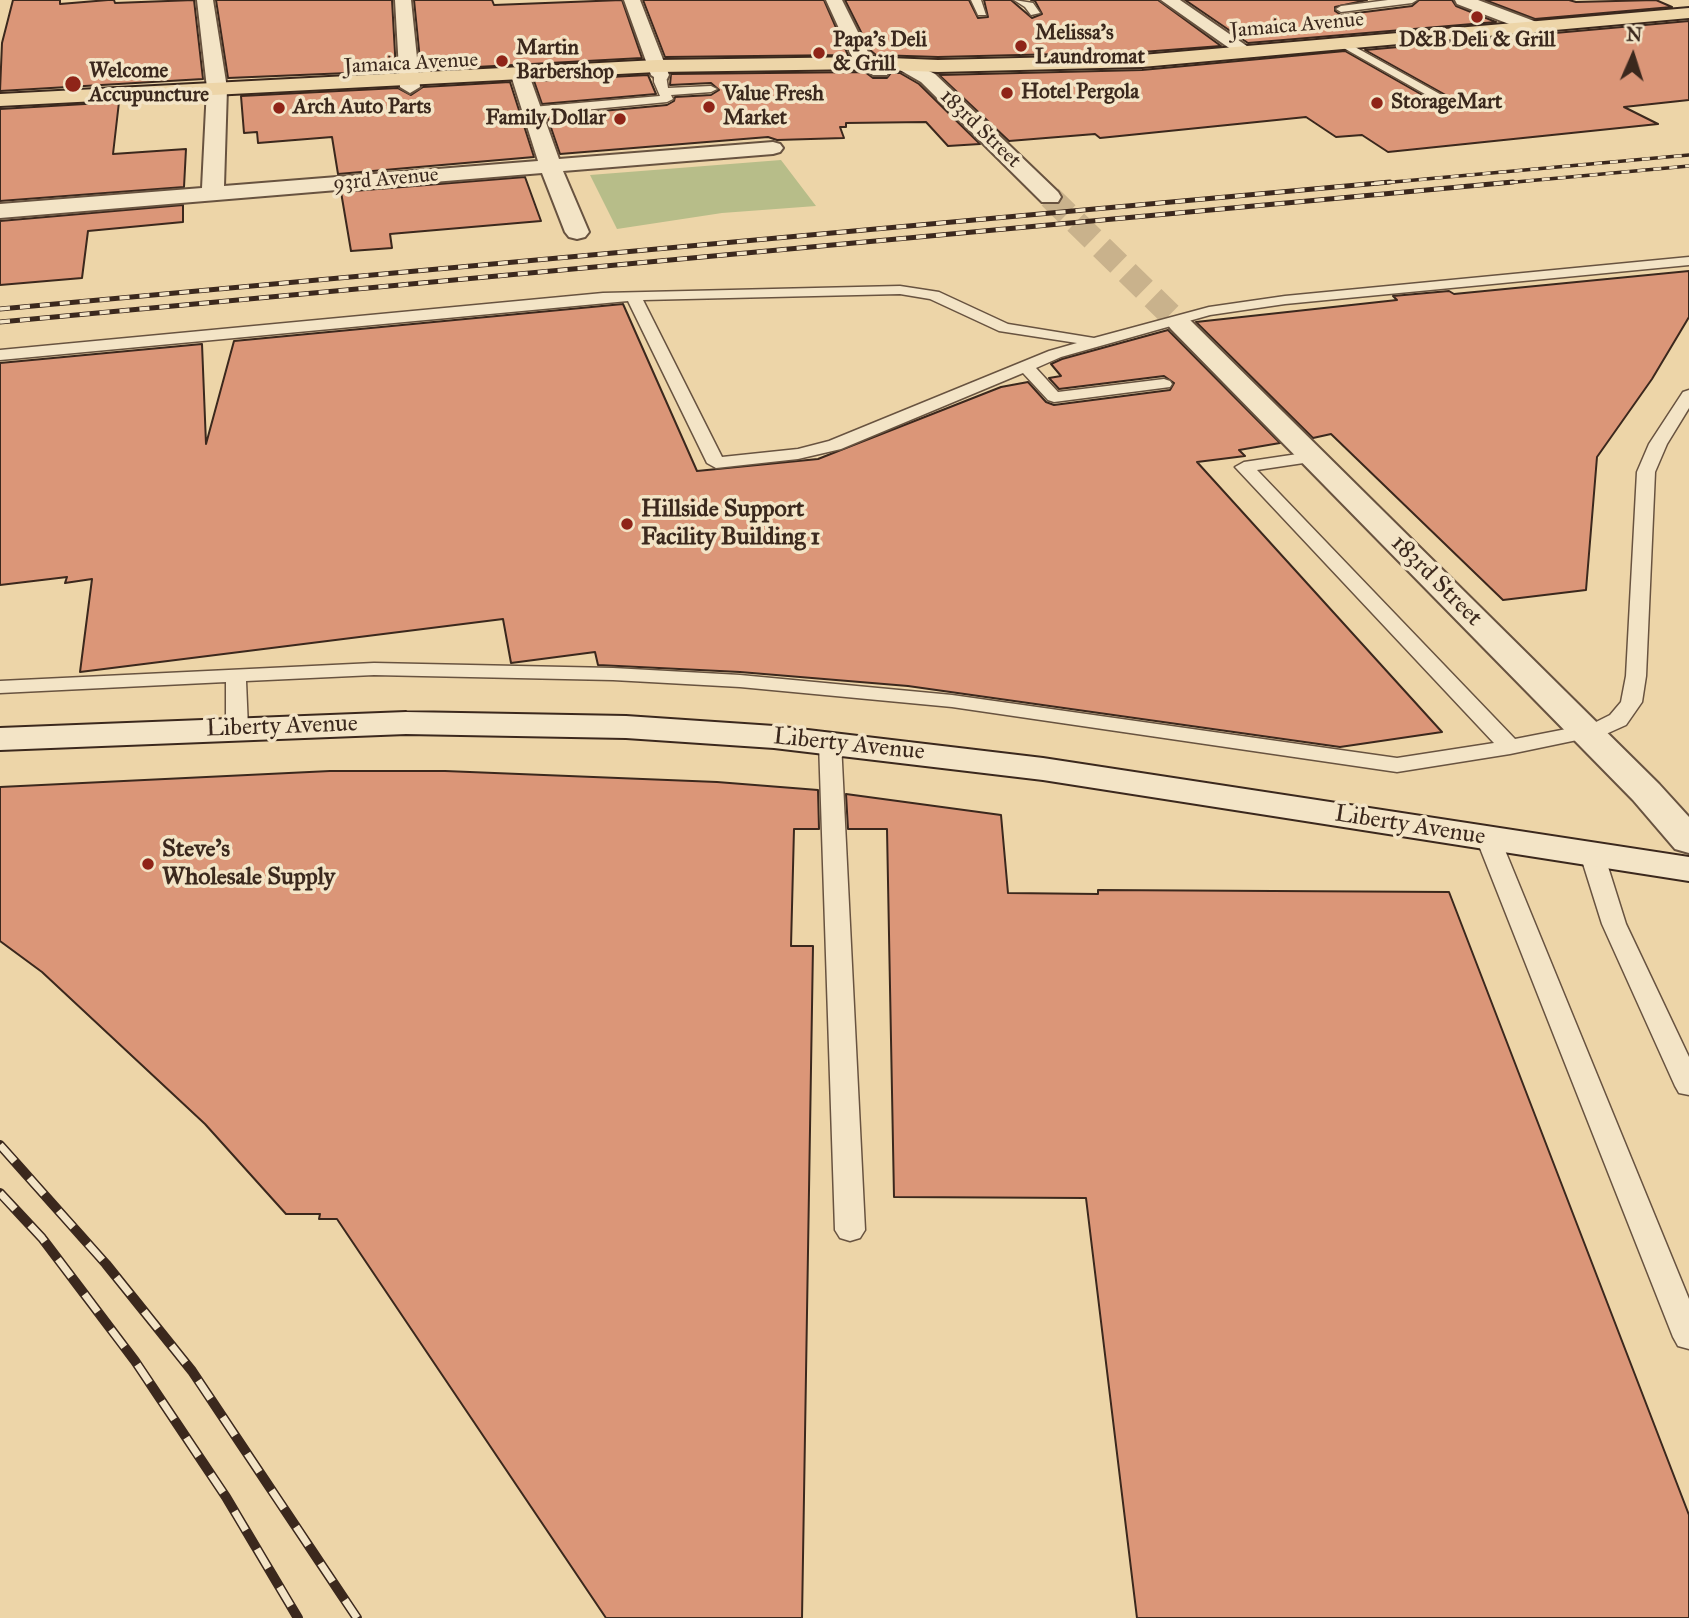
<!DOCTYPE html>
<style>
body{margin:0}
#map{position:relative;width:1689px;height:1618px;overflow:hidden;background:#edd5a8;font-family:"IM FELL Great Primer",serif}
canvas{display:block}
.north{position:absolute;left:1598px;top:21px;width:70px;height:70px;-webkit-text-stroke:5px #f3e4c6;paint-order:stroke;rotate:3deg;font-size:19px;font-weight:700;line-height:28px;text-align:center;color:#3b281d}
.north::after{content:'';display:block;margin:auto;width:24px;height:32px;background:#3b281d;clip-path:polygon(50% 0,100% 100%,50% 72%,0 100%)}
</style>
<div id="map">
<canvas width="1689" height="1618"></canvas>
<div class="north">N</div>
</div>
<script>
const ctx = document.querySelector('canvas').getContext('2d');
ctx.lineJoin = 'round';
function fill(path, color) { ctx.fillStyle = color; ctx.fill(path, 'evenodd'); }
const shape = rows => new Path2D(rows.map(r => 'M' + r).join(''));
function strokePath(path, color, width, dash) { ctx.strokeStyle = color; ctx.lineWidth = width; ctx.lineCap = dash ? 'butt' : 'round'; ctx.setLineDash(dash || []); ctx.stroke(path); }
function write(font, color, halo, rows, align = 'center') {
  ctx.font = font + ' "IM FELL Great Primer",serif'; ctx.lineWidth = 7; ctx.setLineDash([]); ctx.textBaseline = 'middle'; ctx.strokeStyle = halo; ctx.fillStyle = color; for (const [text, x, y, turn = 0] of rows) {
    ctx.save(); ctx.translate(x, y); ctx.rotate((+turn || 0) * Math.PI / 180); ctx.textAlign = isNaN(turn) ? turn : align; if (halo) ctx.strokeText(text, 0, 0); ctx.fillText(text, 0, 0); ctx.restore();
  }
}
fill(shape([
 [781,160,816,206,722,213,617,229,590,175]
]), '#b7bd89');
const building = shape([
 [13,0,60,0,60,4,108,0,114,0,115,3,194,0,203,79,0,91,2,43,13,0],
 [216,0,392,0,396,71,228,78,216,0],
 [414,0,492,0,494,5,622,0,642,58,421,70,414,0],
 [643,0,824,0,848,55,665,57,643,0],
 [845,0,969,0,978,18,988,17,984,0,1011,0,1032,18,1042,14,1035,1,1031,0,1158,0,1221,46,1142,52,938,57,876,55,870,50,845,0],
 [1185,0,1367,0,1335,7,1335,11,1341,15,1412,6,1419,0,1452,0,1456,6,1496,22,1248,43,1185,0],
 [1485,0,1569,0,1576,2,1656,0,1672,7,1535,19,1485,0],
 [1689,21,1689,100,1624,107,1658,124,1388,152,1362,135,1336,137,1306,117,1100,138,1095,134,1009,141,939,75,1142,70,1345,51,1440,105,1450,103,1451,98,1365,50,1689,21],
 [865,72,873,78,887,78,891,73,900,73,919,84,980,144,948,146,926,122,846,123,846,127,840,127,844,138,777,140,768,137,560,154,547,116,667,105,674,101,675,97,711,95,719,90,711,83,670,85,671,74,865,72],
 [648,75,656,94,542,104,534,81,648,75],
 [510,82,534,157,338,174,332,137,258,143,257,132,244,133,241,96,398,88,411,95,423,87,510,82],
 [119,102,113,154,186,149,184,187,0,201,0,109,119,102],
 [525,177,541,221,390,234,392,248,351,251,341,192,525,177],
 [183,205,183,222,88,231,82,278,0,285,0,221,183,205],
 [1689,271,1689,317,1652,379,1597,457,1586,590,1503,600,1331,434,1313,438,1196,322,1397,300,1393,296,1449,291,1454,294,1689,271],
 [623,304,697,471,818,459,1001,387,1028,382,1046,402,1054,405,1170,390,1174,383,1164,376,1059,389,1049,378,1061,376,1051,364,1062,359,1168,330,1280,443,1239,450,1245,456,1197,462,1442,732,1340,747,908,686,740,672,598,665,595,652,511,663,503,619,80,672,92,579,65,583,67,577,0,585,0,363,202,344,206,444,234,341,623,304],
 [330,771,445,771,717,782,818,790,819,829,794,829,791,946,813,946,802,1618,606,1618,337,1219,319,1219,320,1214,286,1214,205,1124,42,972,0,941,0,787,330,771],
 [846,794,1001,815,1008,893,1098,894,1098,890,1449,892,1689,1515,1689,1618,1137,1618,1086,1198,894,1197,887,829,848,829,846,794]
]);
fill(building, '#db9678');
strokePath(building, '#3b281d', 2);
strokePath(shape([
 [1050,197,1180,324]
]), '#c9b28c', 24, [24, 12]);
const service = shape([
 [971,0,981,0,986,15,978,15,971,0],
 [1014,0,1033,3,1040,13,1031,15,1025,7,1014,0],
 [1388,0,1417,0,1412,3,1341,12,1336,9,1341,6,1388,0],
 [1346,42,1447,98,1449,100,1439,102,1342,47,1341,45,1346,42],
 [660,72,666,75,668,88,711,86,717,89,711,92,671,95,673,99,667,102,532,115,526,111,532,107,660,96,654,82,654,75,660,72],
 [1689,257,1689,265,1285,304,1210,315,1061,357,1036,368,1058,392,1164,379,1170,381,1172,384,1170,387,1054,402,1048,400,1023,373,841,449,798,459,716,468,707,463,628,301,0,360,0,350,603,293,900,286,939,292,1008,324,1094,338,1209,307,1285,296,1689,257],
 [900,294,930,299,999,331,1077,343,1049,351,829,441,798,449,722,457,643,300,900,294],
 [1689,390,1689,408,1667,444,1655,472,1646,676,1642,702,1626,725,1606,734,1510,754,1397,772,952,707,740,687,613,680,374,675,246,681,248,728,245,733,237,734,229,733,226,728,226,682,0,693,0,681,374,663,613,668,740,675,952,695,1397,758,1494,743,1235,467,1244,462,1311,452,1320,457,1317,461,1257,470,1515,739,1592,724,1610,715,1621,702,1626,676,1637,472,1649,444,1683,392,1689,390],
 [830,735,838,737,841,742,865,1230,860,1238,850,1241,840,1238,835,1230,819,742,822,737,830,735],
 [1488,831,1496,833,1500,838,1689,1299,1689,1349,1678,1346,1673,1337,1476,838,1480,833,1488,831],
 [1592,847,1600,849,1604,854,1626,924,1689,1057,1689,1095,1679,1093,1675,1086,1602,924,1580,854,1584,849,1592,847]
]);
const minor = shape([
 [197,0,213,0,227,88,224,186,538,161,510,72,519,66,528,72,559,159,773,142,780,144,783,148,780,152,773,154,563,171,589,232,585,237,577,239,569,237,565,232,542,173,0,218,0,204,202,188,207,88,197,0],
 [395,0,411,0,420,87,410,93,400,87,395,0],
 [624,0,640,0,669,75,667,79,660,81,651,75,624,0],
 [826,0,842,0,868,52,887,67,889,71,887,75,873,75,853,59,826,0],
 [1161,0,1180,0,1257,53,1254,57,1242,57,1161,0],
 [1455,0,1478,0,1542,24,1545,28,1542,32,1530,32,1457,4,1455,0],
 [907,60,935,74,1058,192,1061,197,1058,202,1042,202,921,82,900,70,898,66,907,60],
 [1180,316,1189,319,1659,784,1689,817,1689,853,1675,849,1633,800,1171,329,1167,324,1171,319,1180,316]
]);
const secondary = shape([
 [406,712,626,716,774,726,1043,758,1689,857,1689,881,1043,780,774,748,626,738,406,734,0,750,0,728,406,712]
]);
const primary = shape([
 [1689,8,1689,18,1142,67,938,72,866,69,657,72,0,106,0,94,657,60,866,57,938,60,1142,55,1689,8]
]);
strokePath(service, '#685340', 3);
strokePath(minor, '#685340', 4);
strokePath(secondary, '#3b281d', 4);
strokePath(primary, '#3b281d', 4);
fill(service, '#f3e4c6');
fill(minor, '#f3e4c6');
fill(secondary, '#f3e4c6');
fill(primary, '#edd5a8');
const railFar2 = shape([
 [1371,184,1689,155],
 [1494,184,1689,166]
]);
const railFar1 = shape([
 [0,309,1390,182],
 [0,322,1513,182]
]);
const rail = shape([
 [0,1145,106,1264,192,1371,357,1618],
 [0,1193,42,1238,135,1361,226,1497,298,1618]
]);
strokePath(railFar2, '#3b281d', 3.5);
strokePath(railFar1, '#3b281d', 5);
strokePath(rail, '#3b281d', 10);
strokePath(railFar2, '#f3e4c6', 2.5, [8]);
strokePath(railFar1, '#f3e4c6', 3.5, [10]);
strokePath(rail, '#f3e4c6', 7, [22]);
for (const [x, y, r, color] of [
 [1477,17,7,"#8f2418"],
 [1021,46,7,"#8f2418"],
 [819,53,7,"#8f2418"],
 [502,61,7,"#8f2418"],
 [73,84,9,"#8f2418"],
 [1007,93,7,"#8f2418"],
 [1377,103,7,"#8f2418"],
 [709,107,7,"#8f2418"],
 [279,108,7,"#8f2418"],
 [620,119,7,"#8f2418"],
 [627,524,7,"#8f2418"],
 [148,864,7,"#8f2418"]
]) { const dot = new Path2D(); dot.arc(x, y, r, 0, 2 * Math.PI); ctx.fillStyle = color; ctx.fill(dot); strokePath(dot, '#f3e4c6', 2.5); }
write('21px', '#3b281d', '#f3e4c6', [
 ["Jamaica Avenue",1297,26,-5],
 ["Jamaica Avenue",411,64,-3],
 ["183rd Street",980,129,44],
 ["93rd Avenue",386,180,-5]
]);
write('bold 21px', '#3b281d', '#f3e4c6', [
 ["Melissa's",1035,34],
 ["Laundromat",1035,58],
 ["Papa's Deli",833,41],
 ["& Grill",833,65],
 ["D&B Deli & Grill",1477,41,"center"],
 ["Martin",516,49],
 ["Barbershop",516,73],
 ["Welcome",89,72],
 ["Accupuncture",89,96],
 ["Hotel Pergola",1021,93],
 ["Value Fresh",723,95],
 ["Market",723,119],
 ["StorageMart",1391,103],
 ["Arch Auto Parts",293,108],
 ["Family Dollar",606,119,"right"]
], 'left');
write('bold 24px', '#3b281d', '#f3e4c6', [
 ["Hillside Support",641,510],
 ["Facility Building 1",641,538],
 ["Steve's",162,850],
 ["Wholesale Supply",162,878]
], 'left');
write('24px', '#3b281d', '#f3e4c6', [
 ["183rd Street",1436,581,45],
 ["Liberty Avenue",282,727,-2],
 ["Liberty Avenue",849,745,6],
 ["Liberty Avenue",1410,826,9]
]);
</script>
